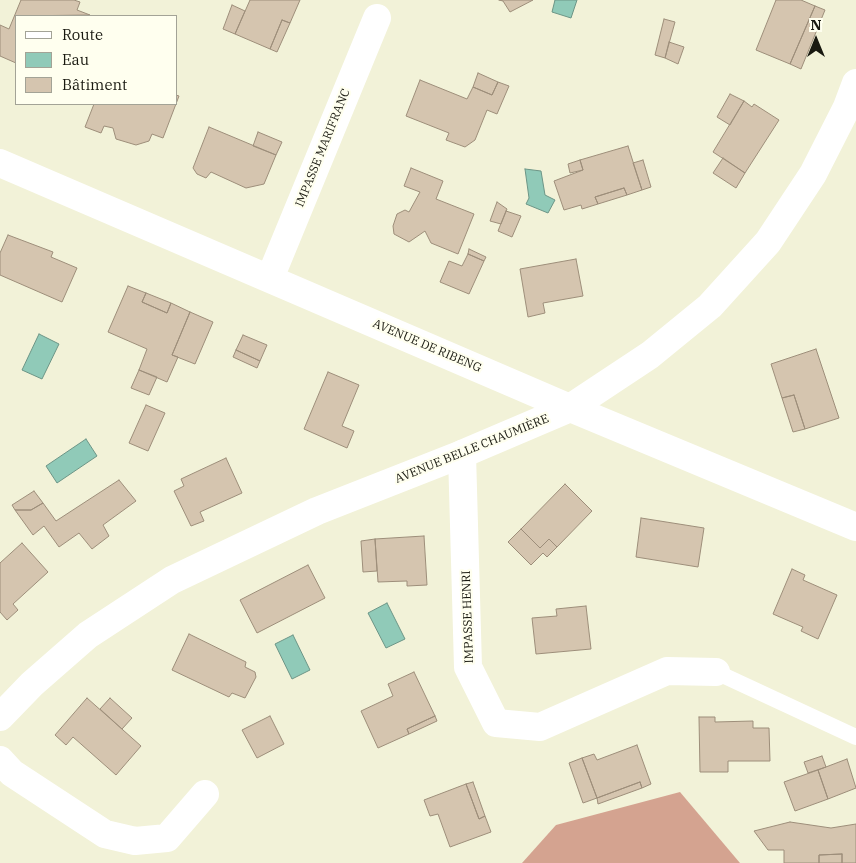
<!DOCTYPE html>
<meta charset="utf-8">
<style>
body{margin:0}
#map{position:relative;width:856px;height:863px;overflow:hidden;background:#f2f2d8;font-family:"IBM Plex Serif",serif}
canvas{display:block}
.legend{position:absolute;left:15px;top:15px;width:162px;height:90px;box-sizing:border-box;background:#ffffef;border:1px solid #a3a396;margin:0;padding:6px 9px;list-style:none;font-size:15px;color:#191910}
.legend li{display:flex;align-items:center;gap:10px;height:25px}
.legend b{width:25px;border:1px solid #a3a396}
.north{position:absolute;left:791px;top:15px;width:50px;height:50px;-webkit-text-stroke:4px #ffffef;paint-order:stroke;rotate:0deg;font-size:14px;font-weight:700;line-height:20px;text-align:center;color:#191910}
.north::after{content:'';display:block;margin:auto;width:18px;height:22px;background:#191910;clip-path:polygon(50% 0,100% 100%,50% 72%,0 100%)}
</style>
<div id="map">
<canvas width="856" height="863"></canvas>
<ul class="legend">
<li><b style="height:6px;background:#fff"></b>Route</li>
<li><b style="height:14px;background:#90cab8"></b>Eau</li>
<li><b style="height:14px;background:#d5c5af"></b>Bâtiment</li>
</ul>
<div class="north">N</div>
</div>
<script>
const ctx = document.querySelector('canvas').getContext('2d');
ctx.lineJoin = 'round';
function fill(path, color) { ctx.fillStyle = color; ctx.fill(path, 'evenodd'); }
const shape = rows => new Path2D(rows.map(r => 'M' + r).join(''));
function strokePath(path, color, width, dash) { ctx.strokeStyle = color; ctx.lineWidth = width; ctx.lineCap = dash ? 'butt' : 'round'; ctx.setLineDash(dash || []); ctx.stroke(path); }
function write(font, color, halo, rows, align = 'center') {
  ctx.font = font + ' "IBM Plex Serif",serif'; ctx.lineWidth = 4.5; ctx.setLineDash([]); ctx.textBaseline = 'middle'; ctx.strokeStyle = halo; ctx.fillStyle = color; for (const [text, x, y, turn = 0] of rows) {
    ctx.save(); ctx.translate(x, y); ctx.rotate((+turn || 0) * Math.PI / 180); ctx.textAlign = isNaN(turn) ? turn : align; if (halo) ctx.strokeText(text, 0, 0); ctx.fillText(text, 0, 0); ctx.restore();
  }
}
fill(shape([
 [680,792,740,863,522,863,556,825]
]), '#d4a390');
const water = shape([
 [555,0,577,0,571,18,552,12,555,0],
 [525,169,541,171,545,195,555,200,548,213,526,204,529,198,525,169],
 [39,334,59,344,42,379,22,370,39,334],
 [86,439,97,456,57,483,46,466,86,439],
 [387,603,405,639,386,648,368,613,387,603],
 [293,635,310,670,292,679,275,644,293,635]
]);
fill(water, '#90cab8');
strokePath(water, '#6c9586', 1);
const building = shape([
 [21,0,74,0,80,2,77,10,90,15,16,16,16,63,0,56,0,25,9,29,21,0],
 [250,0,300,0,290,23,282,20,270,49,235,34,250,0],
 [499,0,533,0,510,12,503,1,499,0],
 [776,0,801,0,815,6,790,64,756,50,776,0],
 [232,5,245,11,235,34,223,29,232,5],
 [815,6,825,10,801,69,790,64,815,6],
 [664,19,675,22,665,58,655,55,664,19],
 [282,20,290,23,277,52,270,49,282,20],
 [669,42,684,47,678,64,665,58,669,42],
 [478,73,498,82,492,95,473,87,478,73],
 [420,80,467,99,473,87,492,95,498,82,509,86,497,114,487,110,475,140,465,147,446,140,449,133,406,116,420,80],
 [730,94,744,101,730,125,717,117,730,94],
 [176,95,179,96,163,138,152,134,149,141,136,145,116,139,113,128,104,126,101,133,85,127,94,104,176,104,176,95],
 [744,101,752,107,754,104,779,120,745,173,713,152,744,101],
 [209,127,276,155,264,184,246,188,211,172,206,178,197,174,193,168,209,127],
 [258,132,282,142,276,155,253,146,258,132],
 [628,146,642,190,627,195,624,188,595,197,598,204,582,209,581,205,564,210,554,181,583,170,580,160,628,146],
 [723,158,745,173,736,188,713,173,723,158],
 [580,160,583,170,570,173,568,164,580,160],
 [643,160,651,187,642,190,633,163,643,160],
 [411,168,443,181,436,199,474,214,458,254,431,243,425,231,409,242,394,234,393,226,397,214,405,210,409,212,420,192,404,186,411,168],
 [624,188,627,195,598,204,595,197,624,188],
 [497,202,507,209,501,224,490,221,497,202],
 [506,211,521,216,512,237,498,231,506,211],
 [8,235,53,252,51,257,77,268,62,302,0,275,0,253,8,235],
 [469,249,486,257,484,261,468,254,469,249],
 [468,254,484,261,469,294,440,282,449,261,462,266,468,254],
 [576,259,583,296,543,303,545,313,528,317,520,269,576,259],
 [128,286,146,293,142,302,167,313,171,303,190,312,172,355,178,357,167,382,139,370,147,349,108,332,128,286],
 [146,293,171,303,167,313,142,302,146,293],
 [190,312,213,322,195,364,172,355,190,312],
 [243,335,267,345,260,361,236,350,243,335],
 [816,349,839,418,805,429,794,395,782,398,771,364,816,349],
 [236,350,260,361,257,368,233,357,236,350],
 [139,370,157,377,149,395,131,388,139,370],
 [328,372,359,385,342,426,354,431,347,448,304,429,328,372],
 [794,395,805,429,793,432,782,398,794,395],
 [146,405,165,413,148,451,129,443,146,405],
 [226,458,242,493,200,512,204,521,191,526,174,491,184,486,181,479,226,458],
 [119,480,136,501,103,525,109,536,92,549,79,533,59,547,44,526,33,535,15,510,31,510,43,503,56,521,119,480],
 [565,484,592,511,557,547,549,539,540,548,521,529,565,484],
 [34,491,43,503,31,510,15,510,12,505,34,491],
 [641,518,704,528,698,567,636,557,641,518],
 [521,529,540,548,549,539,557,547,547,557,543,553,531,565,508,542,521,529],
 [424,536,427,585,407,586,407,581,378,582,375,539,424,536],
 [375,539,377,571,363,572,361,541,375,539],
 [22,543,48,572,13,604,18,610,7,620,0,612,0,563,22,543],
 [308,565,325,598,257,633,240,600,308,565],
 [792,569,805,575,803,580,837,595,818,639,801,631,803,627,773,614,792,569],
 [586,606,591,649,536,654,532,618,557,616,556,609,586,606],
 [189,634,246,662,245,667,255,672,256,677,245,698,232,693,229,697,172,670,189,634],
 [414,672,435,716,407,729,409,734,378,748,361,711,393,696,388,684,414,672],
 [87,698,141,746,116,775,73,737,66,745,55,735,87,698],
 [110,698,132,718,122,729,100,709,110,698],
 [270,716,284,744,257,758,242,730,270,716],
 [435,716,437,721,409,734,407,729,435,716],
 [699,717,715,717,715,722,753,721,753,728,769,728,770,761,728,761,728,772,700,772,699,717],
 [637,745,651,784,642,788,640,782,597,798,582,758,594,754,597,760,637,745],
 [822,756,826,767,808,773,804,762,822,756],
 [582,758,597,798,583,803,569,763,582,758],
 [847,759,856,788,828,799,818,770,847,759],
 [818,770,828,799,795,811,784,782,818,770],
 [473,782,485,816,479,819,466,784,473,782],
 [640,782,642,788,598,804,597,798,640,782],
 [466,784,479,819,485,816,491,832,450,847,438,814,430,816,424,800,466,784],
 [790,822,831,828,856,824,856,863,842,863,842,854,819,855,819,863,784,863,784,850,768,850,754,831,790,822],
 [842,854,842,863,819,863,819,855,842,854]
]);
fill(building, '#d5c5af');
strokePath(building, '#9d8e7a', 1);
strokePath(shape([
 [716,672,856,737]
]), '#fff', 16);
strokePath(shape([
 [0,163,570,408,856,527],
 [270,278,377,18],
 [462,454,468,667,496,723,540,727,667,671,716,672],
 [0,760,12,773,105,834,135,841,167,838,205,794]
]), '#fff', 28);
strokePath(shape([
 [0,717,32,684,88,635,172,580,317,511,462,454,570,408,650,355,710,306,768,242,813,174,847,107,856,83]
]), '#fff', 28);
write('12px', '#191910', '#ffffef', [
 ["IMPASSE MARIFRANC",323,148,-68],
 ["AVENUE DE RIBENG",427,346,23],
 ["AVENUE BELLE CHAUMIÈRE",472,449,-22],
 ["IMPASSE HENRI",468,617,-92]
]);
</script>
